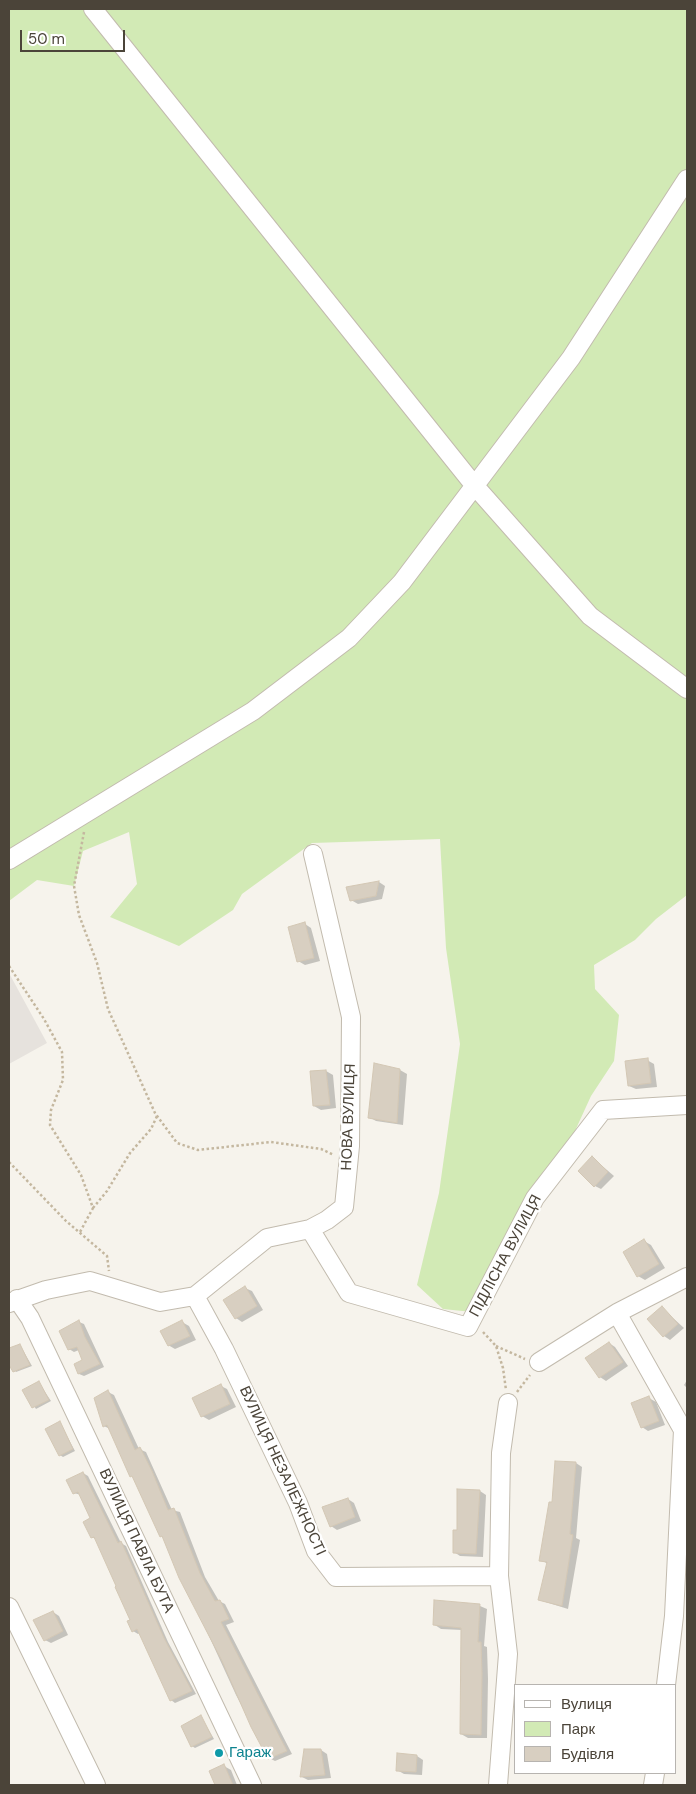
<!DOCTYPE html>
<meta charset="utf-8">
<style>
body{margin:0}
#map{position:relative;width:696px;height:1794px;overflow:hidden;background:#f6f3ec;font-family:"DM Sans",sans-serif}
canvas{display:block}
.frame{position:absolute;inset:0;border:10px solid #4b4439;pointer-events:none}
.legend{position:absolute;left:514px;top:1684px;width:162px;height:90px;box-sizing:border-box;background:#fff;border:1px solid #b7b4b0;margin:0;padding:6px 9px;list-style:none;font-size:15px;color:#4b4439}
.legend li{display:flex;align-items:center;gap:10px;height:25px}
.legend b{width:25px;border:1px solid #b7b4b0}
.scale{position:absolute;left:20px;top:30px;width:105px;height:22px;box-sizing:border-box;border:2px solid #4b4439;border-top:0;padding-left:6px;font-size:15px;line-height:18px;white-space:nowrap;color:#4b4439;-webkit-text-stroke:4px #fff;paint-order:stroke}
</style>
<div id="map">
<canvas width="696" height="1794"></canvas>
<div class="frame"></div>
<ul class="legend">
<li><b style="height:6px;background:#fff"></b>Вулиця</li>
<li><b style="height:14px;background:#d2eab5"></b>Парк</li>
<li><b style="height:14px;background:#d8cfc1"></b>Будівля</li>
</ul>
<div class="scale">50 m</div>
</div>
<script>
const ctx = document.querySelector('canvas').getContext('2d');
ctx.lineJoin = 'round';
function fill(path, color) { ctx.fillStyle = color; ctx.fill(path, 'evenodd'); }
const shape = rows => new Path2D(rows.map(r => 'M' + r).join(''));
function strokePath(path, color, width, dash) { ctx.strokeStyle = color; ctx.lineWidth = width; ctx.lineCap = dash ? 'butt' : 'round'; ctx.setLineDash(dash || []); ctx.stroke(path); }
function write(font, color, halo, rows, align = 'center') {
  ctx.font = font + ' "DM Sans",sans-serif'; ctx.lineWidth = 4.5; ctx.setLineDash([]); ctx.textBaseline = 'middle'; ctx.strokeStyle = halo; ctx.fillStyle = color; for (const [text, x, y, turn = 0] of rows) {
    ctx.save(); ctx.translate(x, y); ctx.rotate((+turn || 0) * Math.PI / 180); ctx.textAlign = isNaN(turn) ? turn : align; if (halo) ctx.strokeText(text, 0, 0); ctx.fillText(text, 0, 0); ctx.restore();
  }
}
fill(shape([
 [9,973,47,1043,9,1064]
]), '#e6e2dd');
fill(shape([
 [9,9,687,9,687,895,656,919,635,940,594,965,595,989,619,1015,614,1061,591,1096,569,1144,482,1313,443,1309,417,1285,439,1193,460,1044,446,948,440,839,312,843,242,894,233,910,179,946,110,917,137,884,129,832,83,851,74,886,37,880,9,901]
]), '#d2eab5');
fill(shape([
 [379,882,385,886,382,899,358,904,351,900,348,888],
 [305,924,311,928,320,961,305,965,298,961],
 [647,1060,654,1064,657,1087,636,1089,629,1086],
 [375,1064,400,1070,407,1074,403,1125,376,1121,369,1117],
 [326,1071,333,1075,336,1108,321,1110,314,1106,311,1072],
 [593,1158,614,1176,601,1189,595,1186],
 [644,1241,651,1245,665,1268,645,1280,638,1276],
 [245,1288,252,1291,263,1310,242,1322,236,1318],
 [662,1308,684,1328,670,1340,664,1336,649,1320],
 [79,1322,84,1324,104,1367,84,1376,79,1374,75,1365,84,1360,79,1350,74,1352,69,1349],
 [182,1322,189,1326,196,1340,175,1349,168,1345],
 [609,1343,615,1347,628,1366,606,1381,600,1377],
 [20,1345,32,1366,16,1372,9,1362,9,1350],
 [687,1380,687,1388,684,1385],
 [39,1383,51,1401,36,1409,24,1390],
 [221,1386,227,1389,236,1407,209,1420,202,1416],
 [108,1392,114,1395,139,1449,146,1452,172,1510,180,1512,205,1577,219,1601,225,1604,234,1622,226,1625,292,1754,275,1761,269,1758,236,1695,164,1538,161,1536,110,1429,104,1426],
 [649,1398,656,1402,665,1425,648,1431,642,1427],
 [60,1423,75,1451,63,1457,60,1455],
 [576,1463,582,1467,576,1538,580,1540,568,1609,539,1600,548,1564,541,1560,554,1504],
 [83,1473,88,1476,121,1543,126,1546,168,1642,196,1694,175,1703,171,1700,140,1633,138,1634,133,1631,131,1621,97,1540,92,1537,92,1519,81,1495,74,1493],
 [480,1491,486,1495,483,1557,460,1556,454,1552,459,1531],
 [348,1499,354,1503,361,1521,337,1530,331,1526],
 [436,1601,480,1606,487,1609,484,1646,487,1647,488,1679,487,1738,468,1738,461,1734,462,1630,441,1629,435,1625],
 [53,1612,59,1616,68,1635,51,1643,45,1640],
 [201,1717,214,1739,195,1748,192,1746],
 [321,1750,327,1754,331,1778,308,1780,302,1777],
 [417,1756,423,1760,422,1775,404,1774,397,1770],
 [224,1766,231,1770,237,1785,216,1785,211,1771]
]), '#0003');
const building = shape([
 [379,881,376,896,350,901,346,887,379,881],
 [305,922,314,958,297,962,288,927,305,922],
 [648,1058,651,1083,628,1086,625,1061,648,1058],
 [374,1063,400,1069,397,1123,368,1118,374,1063],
 [326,1070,330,1105,313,1106,310,1071,326,1070],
 [592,1156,608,1172,594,1187,578,1171,592,1156],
 [644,1239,659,1264,637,1277,623,1252,644,1239],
 [245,1286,257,1306,235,1319,223,1300,245,1286],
 [662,1306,678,1324,663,1337,647,1319,662,1306],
 [79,1320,85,1337,100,1364,78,1374,74,1364,82,1360,77,1347,68,1350,59,1331,79,1320],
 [182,1320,190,1336,168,1346,160,1331,182,1320],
 [609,1342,623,1362,599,1378,585,1358,609,1342],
 [20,1344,30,1365,13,1372,9,1365,9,1348,20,1344],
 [39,1381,49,1400,32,1408,22,1390,39,1381],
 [221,1384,230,1404,201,1417,192,1398,221,1384],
 [108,1390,135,1450,140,1447,152,1471,168,1510,174,1508,200,1573,215,1601,220,1600,229,1619,221,1622,287,1751,268,1759,251,1727,222,1661,179,1578,162,1536,160,1537,132,1476,130,1477,107,1425,103,1427,94,1398,108,1390],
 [649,1396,659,1421,641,1428,631,1403,649,1396],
 [60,1421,73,1449,59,1456,45,1429,60,1421],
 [555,1461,576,1462,570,1534,573,1535,562,1606,538,1600,547,1562,539,1561,549,1502,552,1502,555,1461],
 [83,1472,118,1543,121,1541,164,1638,192,1691,170,1701,137,1629,132,1632,127,1621,130,1620,115,1587,116,1586,94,1537,91,1538,83,1522,90,1518,78,1492,73,1494,66,1480,83,1472],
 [457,1489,480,1490,476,1554,453,1553,453,1530,457,1530,457,1489],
 [348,1498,355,1517,330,1527,322,1507,348,1498],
 [434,1600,480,1604,478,1642,481,1642,482,1674,481,1735,460,1734,461,1628,433,1625,434,1600],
 [53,1611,63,1631,44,1641,33,1620,53,1611],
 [201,1715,212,1737,191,1747,181,1726,201,1715],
 [304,1749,321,1749,325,1775,300,1777,304,1749],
 [397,1753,417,1755,416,1772,396,1771,397,1753],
 [224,1764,233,1785,215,1785,209,1771,224,1764]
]);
fill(building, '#d8cfc1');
strokePath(building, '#d3c7b4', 1);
const minor = shape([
 [93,9,474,485,590,616,687,689],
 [9,860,253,711,349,638,402,582,571,358,687,179],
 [310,1229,349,1293,468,1327,535,1198,603,1110,687,1105],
 [195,1296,267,1238,310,1229,327,1220,344,1207,350,1146,351,1017,313,854],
 [17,1299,30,1318,252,1785],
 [9,1303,46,1290,90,1281,160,1302,195,1296,224,1349,298,1503,316,1551,336,1577,499,1576],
 [617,1313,683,1430,674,1616,666,1685],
 [539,1362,617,1313,687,1277],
 [9,1607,96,1785],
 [498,1785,508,1654,499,1576,501,1453,508,1403],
 [653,1785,655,1773]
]);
strokePath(minor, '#c2bbae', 20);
strokePath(shape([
 [84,832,74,886,79,915,97,963,108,1009,155,1113,177,1143,198,1150,271,1142,321,1149,334,1155],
 [9,966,44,1019,62,1052,63,1080,51,1110,50,1125,81,1175,93,1208,80,1232],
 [9,1162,66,1221,107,1256,109,1271],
 [93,1208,107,1191,130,1153,151,1129,157,1116],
 [483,1332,496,1346,503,1368,506,1390],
 [496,1346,525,1359],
 [517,1392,530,1375]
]), '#c4b79f', 2.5, [2.5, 2.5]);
strokePath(minor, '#fff', 18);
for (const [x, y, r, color] of [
 [219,1753,5,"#0f9aa8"]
]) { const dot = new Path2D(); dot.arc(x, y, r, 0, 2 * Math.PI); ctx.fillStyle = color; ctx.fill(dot); strokePath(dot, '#fff', 2); }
write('15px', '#4b4439', '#fff', [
 ["НОВА ВУЛИЦЯ",349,1117,-88],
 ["ПІДЛІСНА ВУЛИЦЯ",506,1256,-62],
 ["ВУЛИЦЯ НЕЗАЛЕЖНОСТІ",282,1471,65],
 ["ВУЛИЦЯ ПАВЛА БУТА",136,1541,65]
]);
write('15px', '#0d838f', '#fff', [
 ["Гараж",229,1753]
], 'left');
</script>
